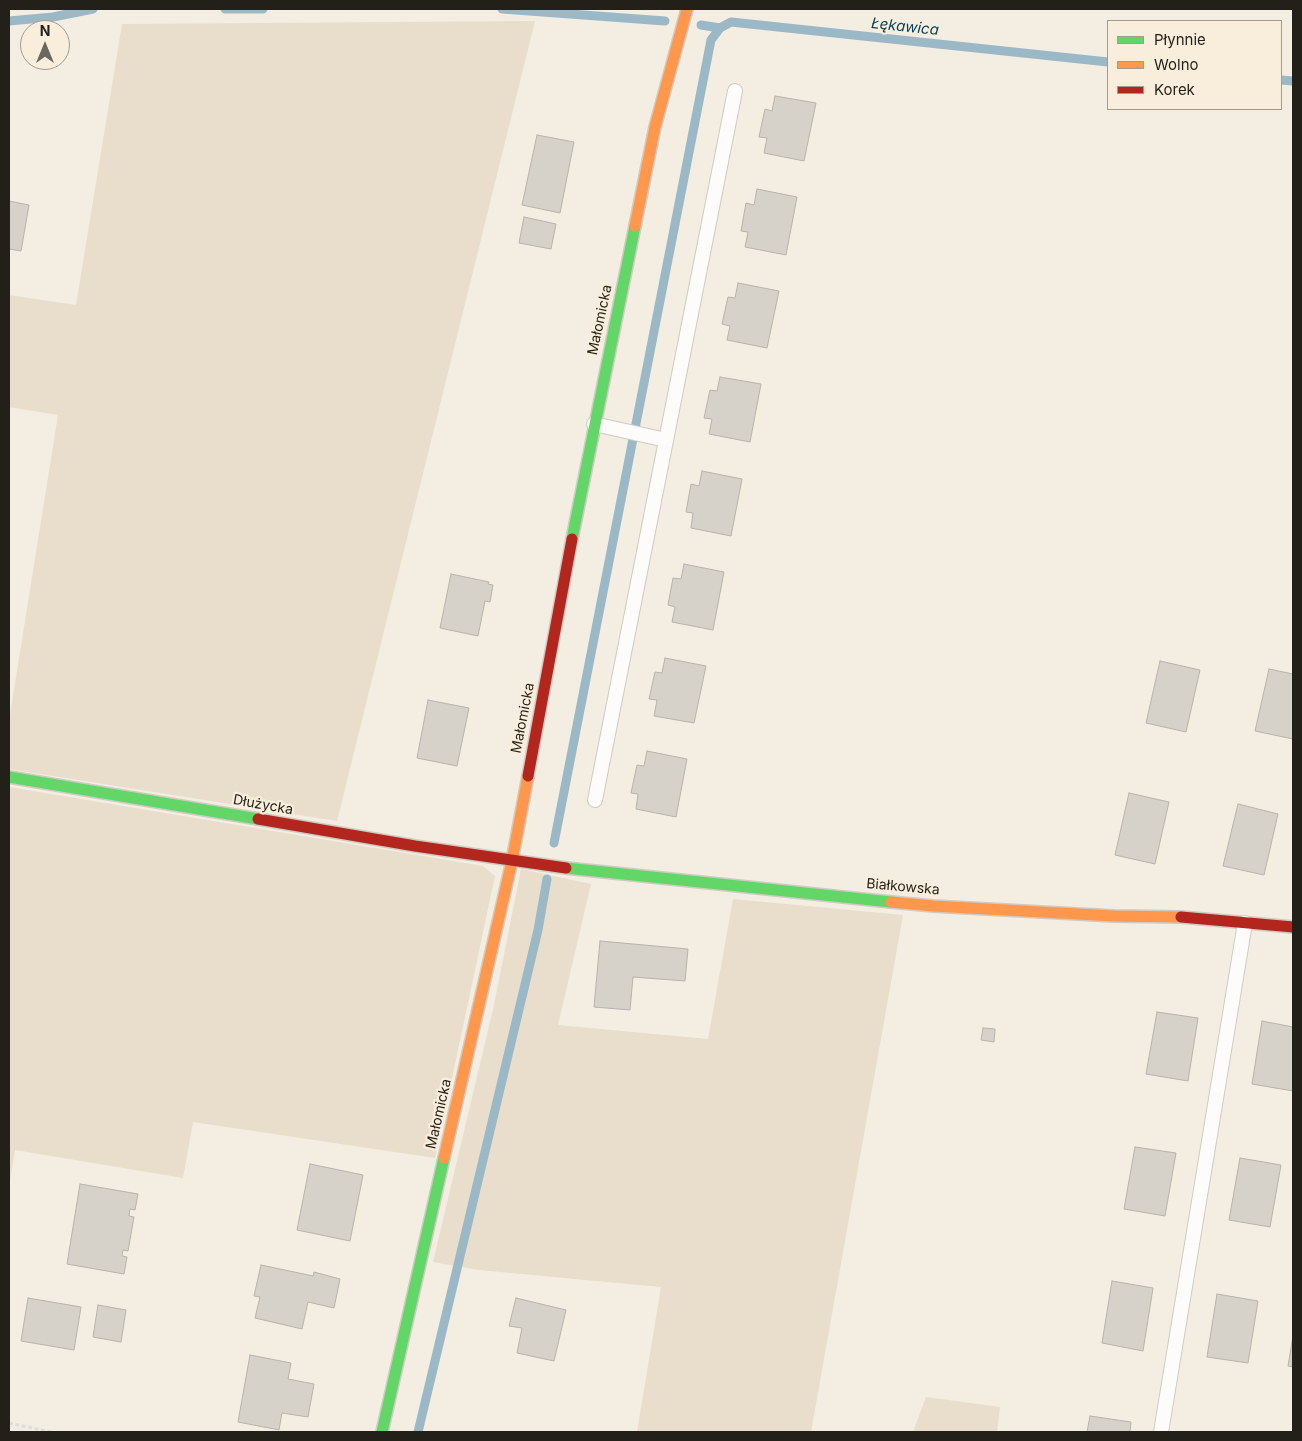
<!DOCTYPE html>
<meta charset="utf-8">
<style>
body{margin:0}
#map{position:relative;width:1302px;height:1441px;overflow:hidden;background:#f3ede2;font-family:Inter,sans-serif}
canvas{display:block}
.frame{position:absolute;inset:0;border:10px solid #231f19;pointer-events:none}
.legend{position:absolute;left:1107px;top:20px;width:175px;height:90px;box-sizing:border-box;background:#f9eedc;border:1px solid #a39b8e;margin:0;padding:6px 9px;list-style:none;font-size:15px;color:#231f19}
.legend li{display:flex;align-items:center;gap:10px;height:25px}
.legend b{width:25px;border:1px solid #a39b8e}
.north{position:absolute;left:20px;top:20px;width:50px;height:50px;box-sizing:border-box;background:#f9eedc;border:1px solid #a39b8e;border-radius:50%;rotate:0deg;font-size:14px;font-weight:700;line-height:20px;text-align:center;color:#231f19}
.north::after{content:'';display:block;margin:auto;width:18px;height:22px;background:#6c675f;clip-path:polygon(50% 0,100% 100%,50% 72%,0 100%)}
</style>
<div id="map">
<canvas width="1302" height="1441"></canvas>
<div class="frame"></div>
<ul class="legend">
<li><b style="height:6px;background:#63d668"></b>Płynnie</li>
<li><b style="height:6px;background:#ff974d"></b>Wolno</li>
<li><b style="height:6px;background:#b3261e"></b>Korek</li>
</ul>
<div class="north">N</div>
</div>
<script>
const ctx = document.querySelector('canvas').getContext('2d');
ctx.lineJoin = 'round';
function fill(path, color) { ctx.fillStyle = color; ctx.fill(path, 'evenodd'); }
const shape = rows => new Path2D(rows.map(r => 'M' + r).join(''));
function strokePath(path, color, width, dash) { ctx.strokeStyle = color; ctx.lineWidth = width; ctx.lineCap = dash ? 'butt' : 'round'; ctx.setLineDash(dash || []); ctx.stroke(path); }
function write(font, color, halo, rows, align = 'center') {
  ctx.font = font + ' Inter,sans-serif'; ctx.lineWidth = 4.5; ctx.setLineDash([]); ctx.textBaseline = 'middle'; ctx.strokeStyle = halo; ctx.fillStyle = color; for (const [text, x, y, turn = 0] of rows) {
    ctx.save(); ctx.translate(x, y); ctx.rotate((+turn || 0) * Math.PI / 180); ctx.textAlign = isNaN(turn) ? turn : align; if (halo) ctx.strokeText(text, 0, 0); ctx.fillText(text, 0, 0); ctx.restore();
  }
}
fill(shape([
 [535,21,337,821,9,769,9,721,58,415,9,407,9,295,76,305,122,24],
 [9,787,483,866,495,876,435,1158,193,1122,183,1178,15,1150,9,1187],
 [521,869,591,884,558,1025,708,1039,733,899,903,915,811,1432,637,1432,661,1287,479,1270,433,1262,494,1005],
 [926,1397,1000,1407,997,1432,913,1432]
]), '#e9decb');
strokePath(shape([
 [225,9,263,9],
 [502,9,665,21],
 [9,21,53,17,93,9],
 [701,25,720,28,731,22,1108,62],
 [1281,80,1293,81],
 [554,843,711,40,720,28],
 [418,1432,538,930,547,879]
]), '#9bb8c7', 9);
const building = shape([
 [775,96,816,103,804,161,764,153,767,138,759,137,765,109,772,111,775,96],
 [537,135,574,142,560,213,522,205,537,135],
 [757,189,797,197,786,255,745,247,748,232,741,231,746,203,754,205,757,189],
 [9,201,29,205,21,251,9,249,9,201],
 [524,217,556,224,551,249,519,243,524,217],
 [738,283,779,291,767,348,727,340,730,326,722,324,728,297,735,298,738,283],
 [720,377,761,384,750,442,709,434,712,419,704,418,710,390,717,391,720,377],
 [702,471,742,479,731,536,691,528,693,513,686,512,691,484,699,486,702,471],
 [684,564,724,572,713,630,672,622,675,607,668,605,673,578,681,579,684,564],
 [451,574,489,582,488,584,493,585,490,602,485,601,478,636,440,628,451,574],
 [665,658,706,666,694,723,654,716,657,700,649,699,655,672,662,673,665,658],
 [1160,661,1200,670,1186,732,1146,723,1160,661],
 [1269,669,1293,674,1293,739,1255,731,1269,669],
 [428,700,469,708,457,766,417,758,428,700],
 [647,751,687,759,676,817,636,809,638,794,631,793,637,765,644,766,647,751],
 [1129,793,1169,802,1155,864,1115,855,1129,793],
 [1238,804,1278,814,1264,875,1223,866,1238,804],
 [600,941,688,949,685,981,633,977,630,1010,594,1007,600,941],
 [1157,1012,1198,1018,1188,1081,1146,1074,1157,1012],
 [1262,1021,1293,1027,1293,1091,1252,1084,1262,1021],
 [983,1028,995,1029,994,1042,981,1040,983,1028],
 [1135,1147,1176,1153,1165,1216,1124,1209,1135,1147],
 [1240,1158,1281,1165,1270,1227,1229,1220,1240,1158],
 [310,1164,363,1175,350,1241,297,1230,310,1164],
 [80,1184,138,1194,135,1210,130,1209,129,1216,134,1217,128,1251,123,1250,122,1256,127,1257,124,1274,67,1264,80,1184],
 [261,1265,313,1276,314,1272,340,1279,334,1308,308,1302,302,1329,255,1318,260,1297,254,1296,261,1265],
 [1112,1281,1153,1288,1143,1351,1102,1343,1112,1281],
 [1217,1294,1258,1301,1248,1363,1207,1357,1217,1294],
 [28,1298,81,1307,74,1350,21,1341,28,1298],
 [516,1298,566,1310,554,1361,517,1353,522,1328,509,1326,516,1298],
 [98,1305,126,1310,121,1342,93,1337,98,1305],
 [1293,1336,1293,1367,1288,1366,1293,1336],
 [250,1355,291,1363,288,1379,314,1384,308,1417,282,1413,279,1430,238,1422,250,1355],
 [1090,1416,1131,1422,1130,1432,1087,1432,1090,1416]
]);
fill(building, '#d6d1c9');
strokePath(building, '#b8b3aa', 1);
const lane = shape([
 [594,424,666,440],
 [595,800,735,91],
 [1161,1432,1245,923]
]);
const fast = shape([
 [572,539,635,226],
 [9,777,258,819],
 [566,868,891,902],
 [382,1432,444,1158]
]);
const slow = shape([
 [635,226,655,127,687,9],
 [891,902,933,906,1114,916,1181,917],
 [444,1158,512,861,528,776]
]);
const jam = shape([
 [528,776,572,539],
 [258,819,415,846,566,868],
 [1181,917,1293,927]
]);
strokePath(lane, '#cfcbc3', 16);
strokePath(fast, '#cfcbc3', 14);
strokePath(slow, '#cfcbc3', 14);
strokePath(jam, '#cfcbc3', 14);
strokePath(shape([
 [9,1423,51,1432]
]), '#dfddda', 3, [4, 2.5]);
strokePath(lane, '#fdfcfb', 14);
strokePath(fast, '#63d668', 11);
strokePath(slow, '#ff974d', 11);
strokePath(jam, '#b3261e', 11);
write('14px', '#231f19', '#f9eedc', [
 ["Małomicka",600,320,-78],
 ["Małomicka",523,718,-79],
 ["Dłużycka",263,805,10],
 ["Białkowska",903,887,5],
 ["Małomicka",439,1114,-77]
]);
write('italic 15px', '#06435e', '#f9eedc', [
 ["Łękawica",905,27,6]
]);
</script>
